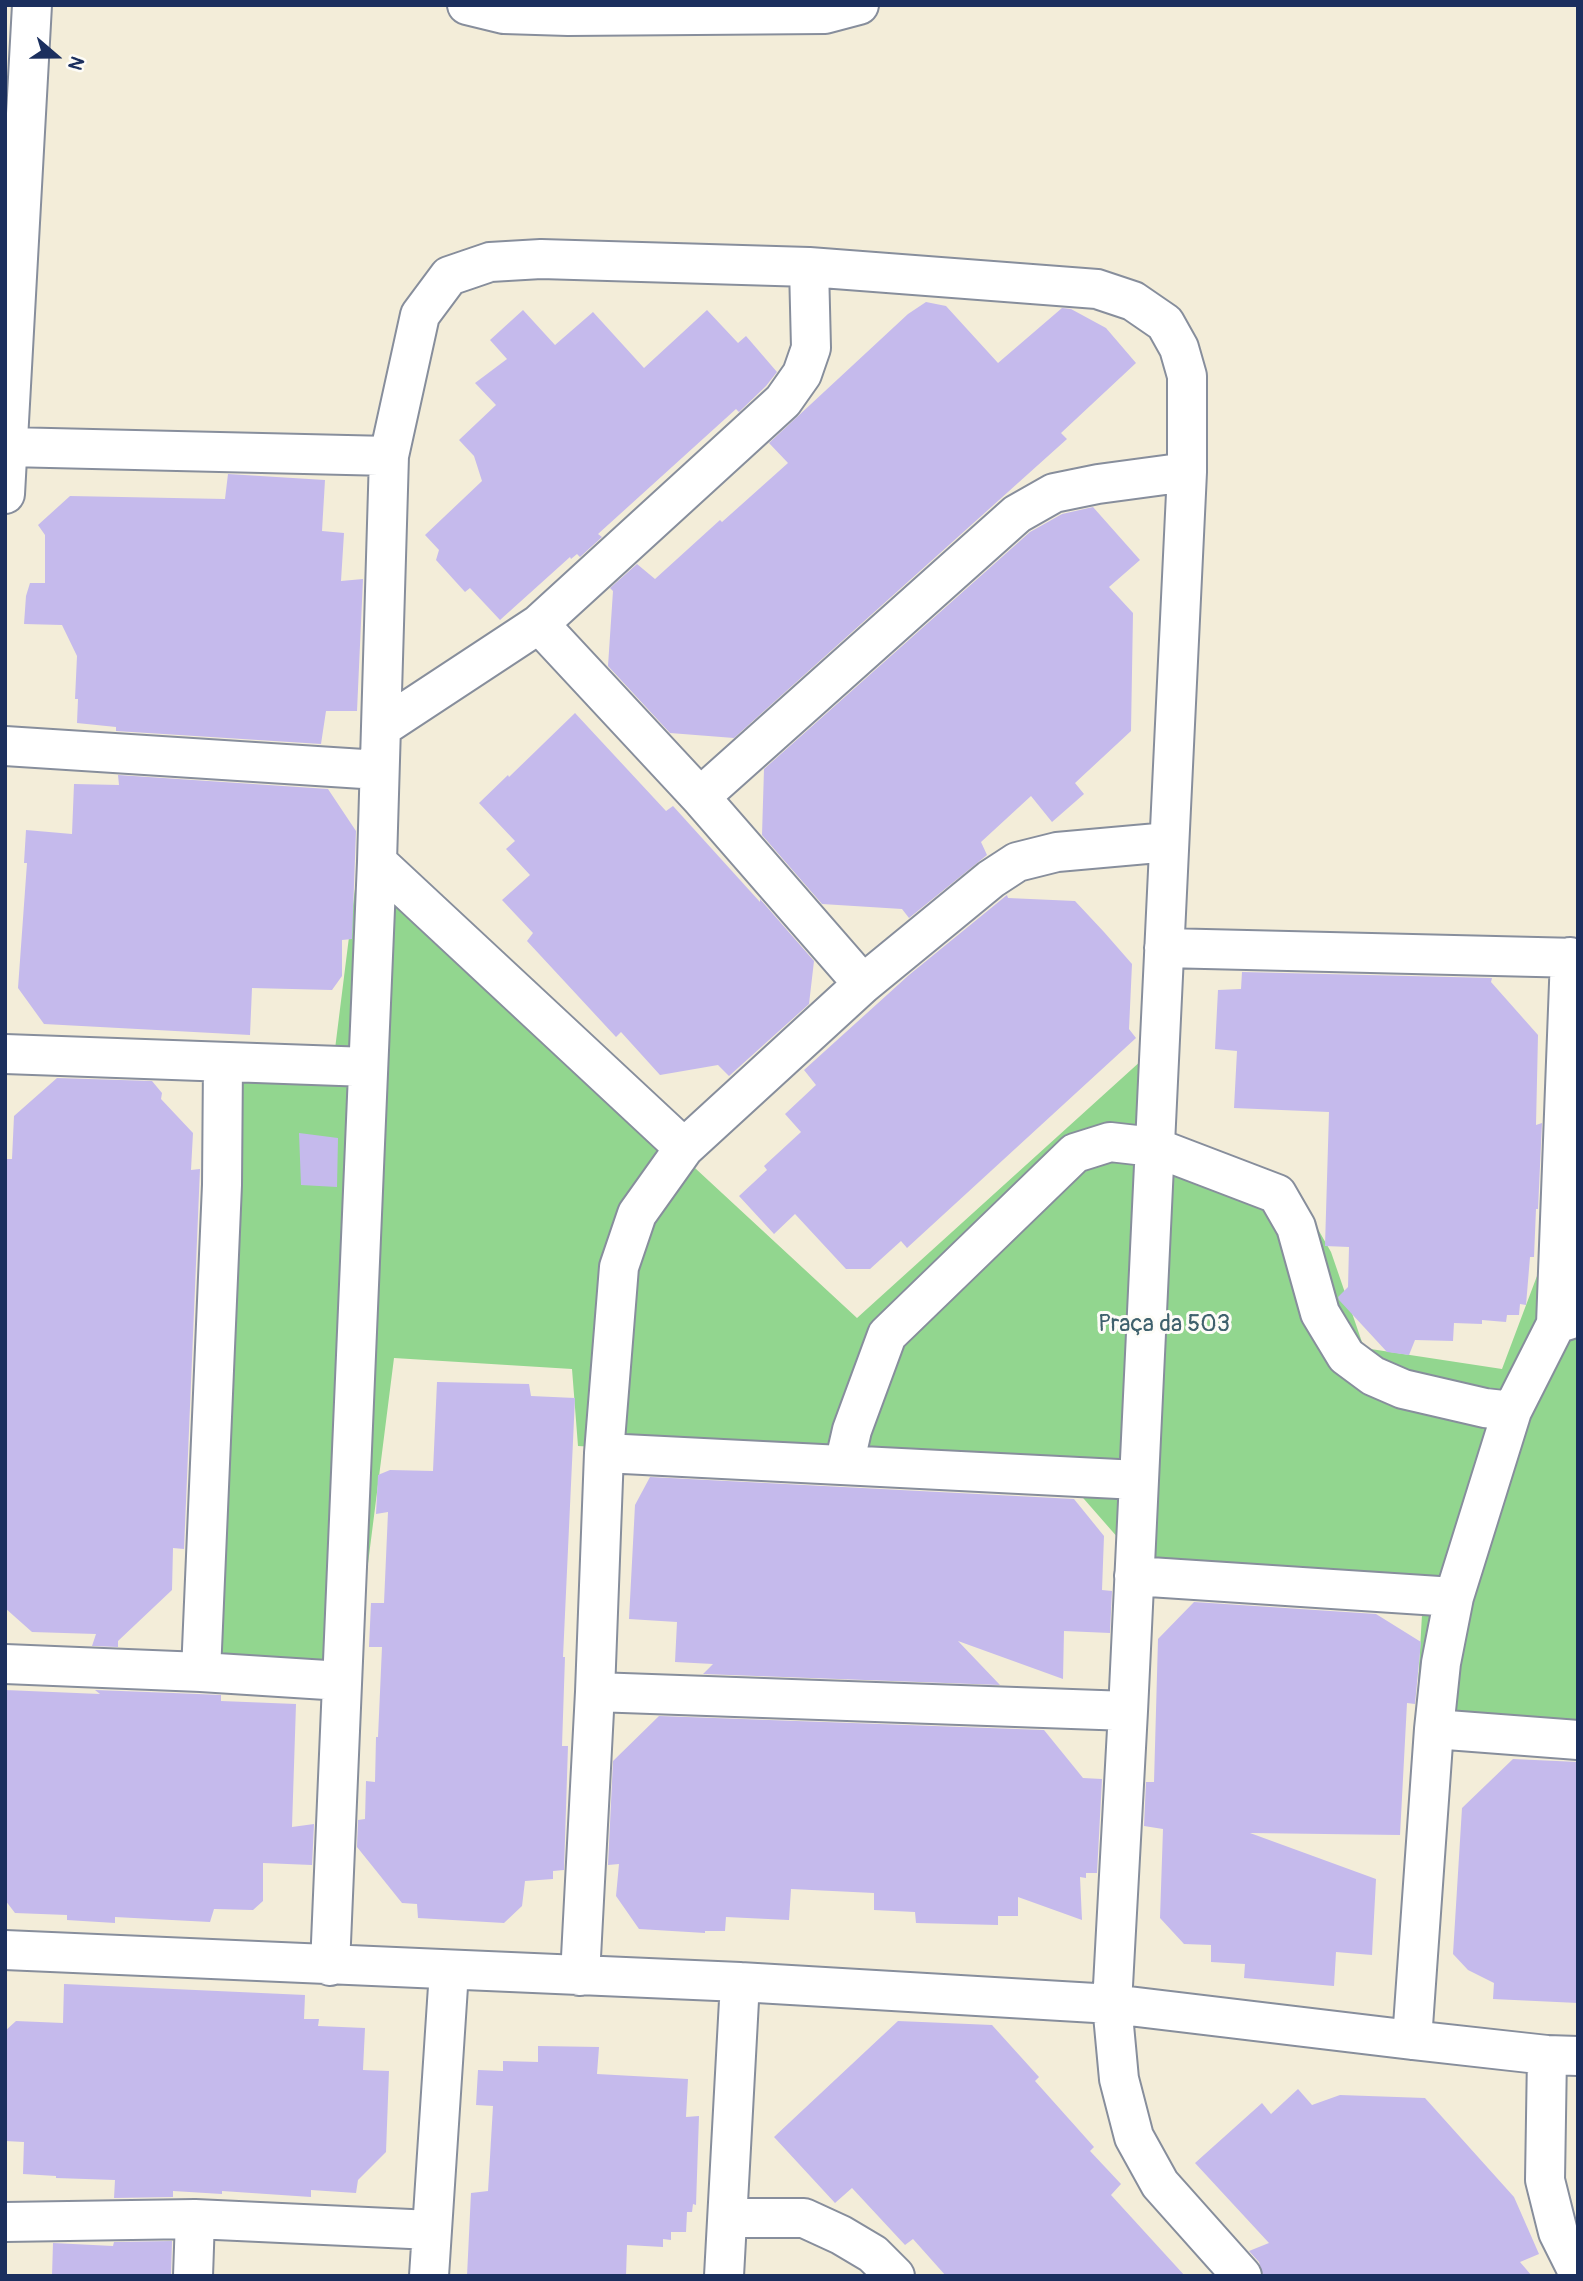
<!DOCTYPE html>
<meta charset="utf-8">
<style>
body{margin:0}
#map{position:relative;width:1583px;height:2281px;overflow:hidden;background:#f3edd9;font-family:Pangolin,sans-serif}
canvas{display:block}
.frame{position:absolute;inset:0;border:7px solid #1b2f5e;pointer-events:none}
.north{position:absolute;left:21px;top:21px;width:70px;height:70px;-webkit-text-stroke:5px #fdfcf7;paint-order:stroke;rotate:110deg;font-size:19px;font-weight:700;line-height:28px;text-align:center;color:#1b2f5e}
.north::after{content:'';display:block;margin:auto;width:24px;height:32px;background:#1b2f5e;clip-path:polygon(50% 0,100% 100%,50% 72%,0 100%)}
</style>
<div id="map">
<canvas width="1583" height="2281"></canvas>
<div class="frame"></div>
<div class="north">N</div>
</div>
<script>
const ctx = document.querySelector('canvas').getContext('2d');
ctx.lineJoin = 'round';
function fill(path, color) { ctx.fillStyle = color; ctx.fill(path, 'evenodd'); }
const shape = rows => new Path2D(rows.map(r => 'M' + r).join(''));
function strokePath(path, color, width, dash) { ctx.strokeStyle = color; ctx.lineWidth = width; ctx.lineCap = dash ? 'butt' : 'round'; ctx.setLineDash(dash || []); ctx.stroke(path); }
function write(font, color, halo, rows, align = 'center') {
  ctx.font = font + ' Pangolin,sans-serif'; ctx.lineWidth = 6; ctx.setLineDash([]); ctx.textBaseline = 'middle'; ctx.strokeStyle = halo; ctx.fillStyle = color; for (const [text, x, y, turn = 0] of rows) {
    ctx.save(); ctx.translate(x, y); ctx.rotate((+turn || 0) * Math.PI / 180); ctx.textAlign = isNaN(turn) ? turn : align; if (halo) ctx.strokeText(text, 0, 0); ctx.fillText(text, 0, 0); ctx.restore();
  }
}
fill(shape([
 [359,857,857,1318,1174,1031,1165,1134,1288,1177,1331,1252,1364,1348,1502,1369,1540,1268,1578,1271,1578,1743,1415,1738,1423,1597,1154,1579,1063,1475,578,1446,572,1369,394,1358,354,1674,192,1667,212,1060,334,1057]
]), '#92d68f');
fill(shape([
 [926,302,946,306,998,363,1062,308,1071,309,1106,328,1136,363,1061,433,1067,439,734,738,670,733,608,666,613,591,610,588,637,564,655,579,720,520,722,522,788,463,769,443,908,314],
 [523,310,555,345,593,312,644,368,707,310,738,343,746,336,777,372,766,386,739,412,736,409,598,534,602,537,580,557,577,554,571,559,570,557,500,620,470,588,465,592,436,560,439,550,425,535,482,481,474,456,459,440,496,405,475,383,507,359,490,340],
 [228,474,325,480,322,531,344,533,341,581,363,579,357,711,326,711,321,744,116,731,116,727,77,723,78,699,75,699,77,656,62,625,24,624,26,596,30,583,45,583,45,535,38,525,70,496,225,499],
 [1093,507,1140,560,1109,587,1133,613,1131,731,1075,783,1084,794,1052,822,1031,796,981,842,987,855,909,918,902,909,822,904,762,835,764,769,1030,532,1062,514],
 [575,713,666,811,673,806,760,902,760,899,814,961,809,1004,729,1076,718,1065,660,1075,621,1032,616,1037,527,941,533,933,502,900,530,875,506,849,515,841,479,803,508,775,509,777],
 [118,775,328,789,356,831,352,939,342,940,342,976,332,990,252,988,250,1035,44,1024,18,988,27,863,24,863,26,830,72,834,74,784,119,785],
 [1007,895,1008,898,1075,901,1104,932,1132,964,1129,1029,1136,1038,907,1248,901,1241,870,1269,846,1269,795,1214,774,1234,739,1196,767,1170,764,1166,801,1132,785,1114,816,1085,804,1070,909,975],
 [1242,972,1492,978,1491,982,1538,1035,1536,1125,1542,1123,1538,1209,1536,1209,1534,1257,1530,1257,1526,1305,1520,1304,1519,1315,1507,1315,1506,1322,1482,1320,1482,1324,1454,1323,1453,1341,1415,1340,1409,1355,1387,1352,1339,1300,1338,1297,1348,1287,1349,1247,1325,1246,1329,1112,1234,1108,1237,1051,1215,1049,1218,990,1241,989],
 [57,1078,152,1081,162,1093,161,1099,193,1133,191,1170,200,1169,184,1549,173,1548,172,1590,118,1641,118,1647,92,1646,96,1634,32,1632,5,1608,5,1159,12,1159,14,1116],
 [299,1133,338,1138,337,1187,301,1185],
 [437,1382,529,1384,531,1396,575,1398,563,1657,565,1657,562,1746,568,1746,564,1870,553,1871,553,1879,525,1881,522,1906,504,1923,418,1918,417,1904,402,1903,357,1847,358,1820,365,1819,366,1781,375,1782,376,1737,378,1737,382,1647,369,1647,371,1603,384,1603,388,1512,376,1514,378,1475,390,1470,433,1471],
 [650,1477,1074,1499,1104,1536,1102,1590,1112,1591,1110,1633,1064,1631,1063,1679,958,1641,1000,1685,703,1674,713,1664,675,1662,677,1622,629,1619,635,1505],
 [1194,1602,1376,1614,1421,1642,1415,1704,1407,1703,1400,1835,1250,1833,1376,1879,1372,1955,1336,1952,1334,1986,1244,1978,1245,1964,1211,1962,1211,1945,1184,1944,1160,1918,1163,1829,1144,1826,1146,1782,1154,1782,1158,1639],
 [5,1690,100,1694,95,1690,173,1693,221,1695,221,1701,296,1704,292,1827,314,1824,312,1865,263,1863,263,1901,253,1910,214,1909,210,1922,115,1917,115,1923,67,1920,67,1915,15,1913,5,1900],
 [659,1716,1044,1730,1083,1778,1102,1779,1097,1873,1086,1873,1086,1878,1080,1877,1082,1920,1018,1897,1018,1916,998,1916,998,1925,916,1923,915,1912,874,1910,874,1893,791,1889,789,1920,726,1917,725,1931,705,1931,705,1933,639,1929,616,1896,619,1864,608,1865,613,1761],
 [1513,1759,1578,1762,1578,2003,1493,1999,1494,1983,1468,1970,1453,1954,1462,1808],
 [64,1984,305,1995,304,2019,319,2019,318,2026,365,2028,363,2070,389,2071,386,2152,358,2180,356,2193,311,2190,311,2197,222,2191,222,2194,173,2191,173,2197,114,2198,115,2180,56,2178,56,2176,23,2174,24,2142,5,2141,5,2031,16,2021,63,2023],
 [898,2021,992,2025,1039,2077,1035,2081,1094,2147,1090,2151,1121,2184,1111,2195,1185,2276,946,2276,913,2239,905,2245,852,2188,835,2203,774,2137],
 [538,2046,599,2047,597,2074,688,2079,686,2117,699,2116,696,2205,693,2204,692,2212,687,2212,686,2232,671,2232,671,2240,663,2239,663,2247,627,2245,626,2276,467,2276,471,2193,488,2191,493,2106,476,2105,478,2070,503,2071,503,2061,538,2062],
 [1298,2089,1312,2105,1340,2095,1425,2098,1514,2197,1539,2254,1520,2262,1532,2276,1263,2276,1259,2262,1249,2251,1269,2243,1195,2163,1262,2103,1271,2114],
 [172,2241,171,2276,52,2276,53,2243,113,2246,114,2242]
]), '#c5baec');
const minor = shape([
 [467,5,504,14,568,16,825,14,859,5],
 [8,447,389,456],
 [5,494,32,5],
 [539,624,700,797,863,984],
 [381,728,539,624,783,401,802,374,811,348,809,267],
 [5,746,379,770],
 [700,797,1017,514,1054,493,1098,484,1187,472],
 [377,862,684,1148],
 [1164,948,1578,958],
 [5,1054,368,1067],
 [1556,1324,1570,957],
 [604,1453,1138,1480],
 [844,1465,852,1430,887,1335,1075,1153,1110,1142,1154,1147,1277,1194,1296,1227,1320,1313,1346,1356,1373,1376,1403,1389,1485,1408,1512,1411],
 [1134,1576,1454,1597],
 [5,1664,201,1672,342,1681],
 [201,1672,222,1185,223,1062],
 [595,1692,1128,1711],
 [1434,1729,1441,1663,1454,1597,1512,1411,1556,1324,1578,1317],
 [5,1950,740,1982,1112,2004,1412,2040,1547,2055,1578,2056],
 [330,1966,377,862,389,456,420,315,449,276,490,262,541,259,809,267,1097,289,1133,301,1165,323,1179,348,1187,376,1187,472,1128,1711,1112,2004,1119,2079,1134,2137,1160,2184,1242,2276],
 [580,1976,595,1692,604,1453,619,1267,637,1214,684,1148,863,984,991,879,1017,862,1057,852,1169,842],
 [1412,2040,1434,1729,1578,1740],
 [1547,2055,1545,2180,1558,2232,1578,2272],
 [729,2218,804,2218,841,2235,873,2254,895,2276],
 [5,2222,195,2219,432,2230],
 [193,2276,195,2219],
 [429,2276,449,1971],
 [724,2276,740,1982]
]);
strokePath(minor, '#878e9c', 42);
strokePath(minor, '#fff', 38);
write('24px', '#3f616d', '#fdfcf7', [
 ["Praça da 503",1164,1325]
]);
</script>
